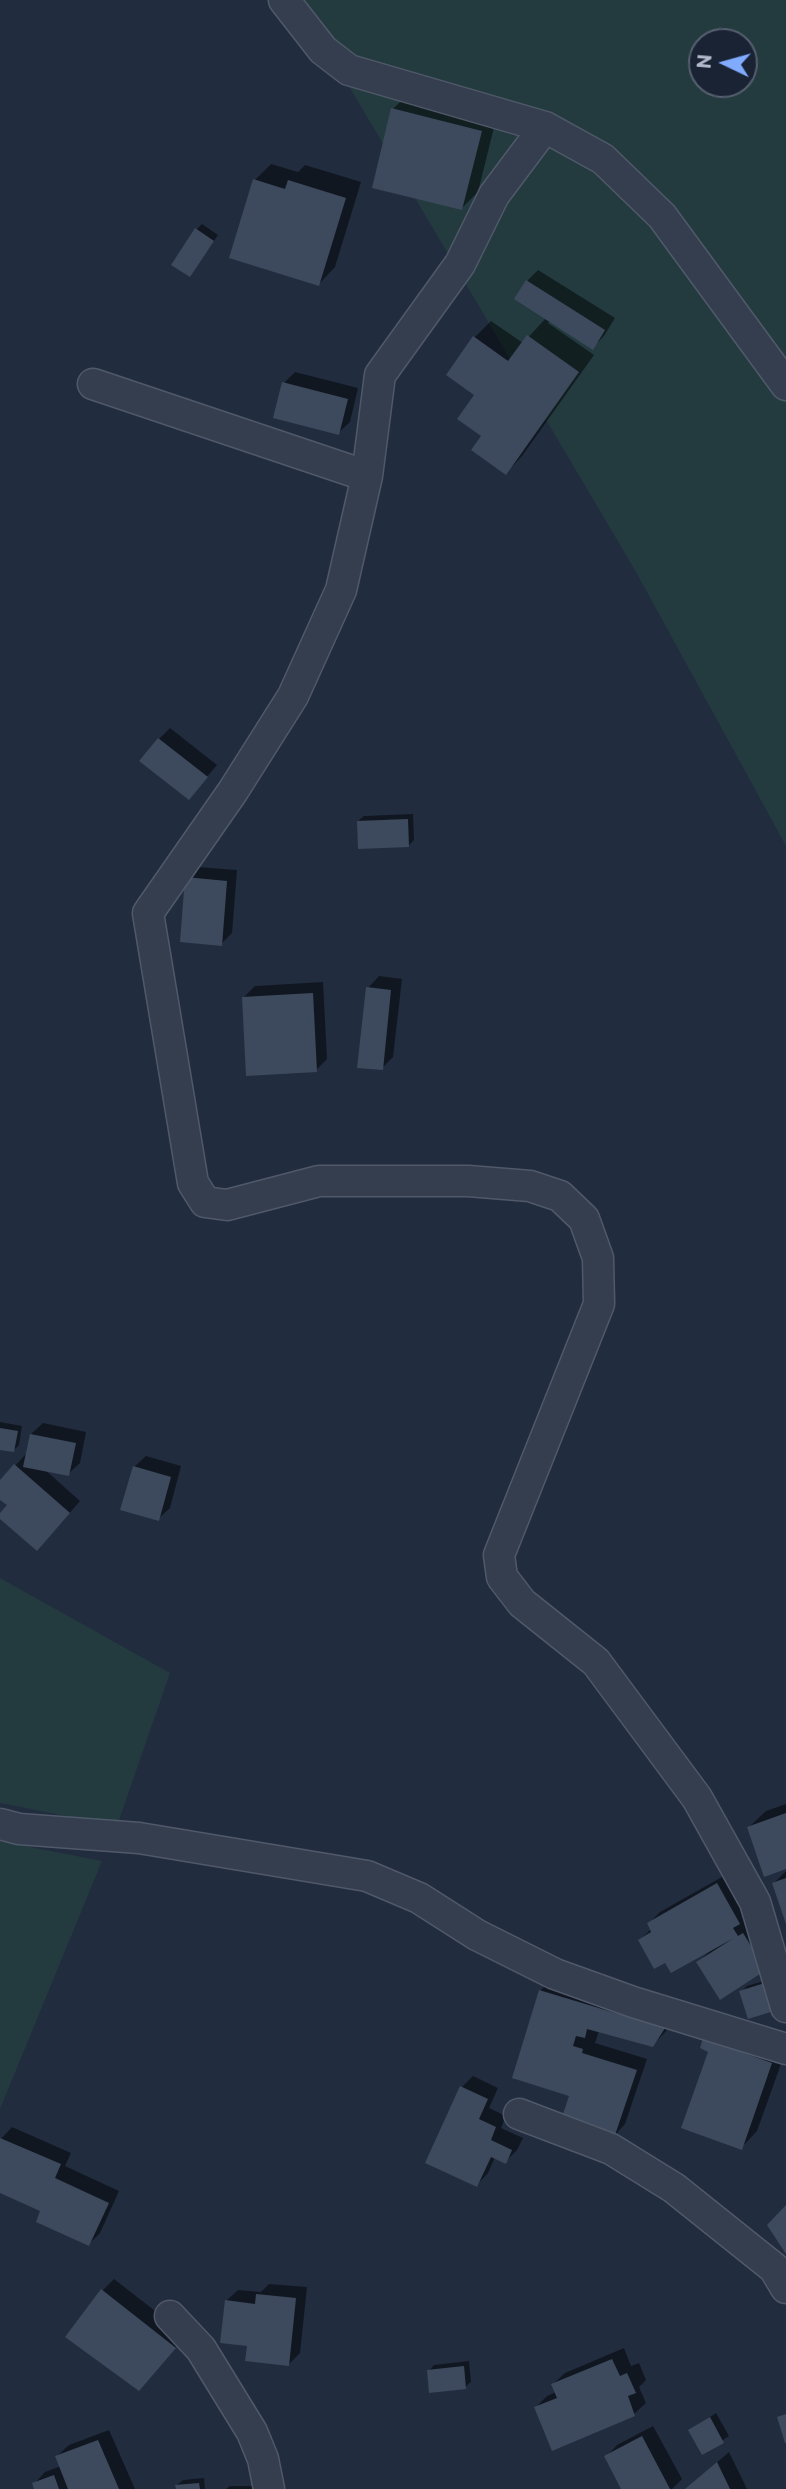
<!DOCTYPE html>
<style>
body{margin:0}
#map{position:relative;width:786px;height:2489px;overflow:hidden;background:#212c3f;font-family:Commissioner,sans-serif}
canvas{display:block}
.north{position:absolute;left:688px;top:28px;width:70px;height:70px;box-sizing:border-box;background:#1a2333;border:2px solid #565f6f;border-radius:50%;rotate:275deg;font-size:19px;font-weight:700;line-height:28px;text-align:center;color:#b1b9ca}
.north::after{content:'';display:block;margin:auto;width:24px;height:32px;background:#80abff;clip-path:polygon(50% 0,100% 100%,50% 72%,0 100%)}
</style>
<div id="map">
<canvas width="786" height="2489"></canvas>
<div class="north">N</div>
</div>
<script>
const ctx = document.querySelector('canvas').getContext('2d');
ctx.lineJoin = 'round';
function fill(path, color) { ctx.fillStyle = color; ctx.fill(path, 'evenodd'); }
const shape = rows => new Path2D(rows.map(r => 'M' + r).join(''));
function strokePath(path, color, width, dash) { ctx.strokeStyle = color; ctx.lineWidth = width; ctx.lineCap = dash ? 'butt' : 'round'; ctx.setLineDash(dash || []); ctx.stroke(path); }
fill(shape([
 [298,0,786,0,786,846,636,572],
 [702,42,744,42,744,84,702,84],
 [0,1578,170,1673,117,1826,0,1803],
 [0,1841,102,1861,0,2109]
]), '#233b3f');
fill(shape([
 [409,93,497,115,478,192,462,208,393,109],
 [271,164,298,172,305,165,361,182,335,267,319,284,255,180],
 [202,224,218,235,190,275,196,230],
 [538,270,615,318,604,336,593,347,550,320,548,323,594,355,522,456,506,473,483,436,476,395,475,337,491,321,523,343,546,318,527,281],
 [295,372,358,388,350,422,338,433,284,383],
 [170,728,217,765,189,798,159,739],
 [413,814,414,840,409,845,358,821,364,816],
 [198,867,237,870,232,933,221,944,187,878],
 [379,976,402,979,393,1057,382,1068,368,988],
 [323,982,327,1059,316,1070,244,997,255,986],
 [0,1422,22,1426,19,1445,14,1450,0,1448],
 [43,1423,86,1432,80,1463,68,1474,44,1469,80,1501,48,1538,0,1517,9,1505,0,1497,0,1482,26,1454,31,1434],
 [146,1456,181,1466,170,1508,158,1519,134,1467],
 [786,1804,786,1867,749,1827,766,1811],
 [786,1871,786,1920,774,1883],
 [729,1873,750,1911,744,1917,777,1958,698,1962,710,1951,666,1960,640,1940,651,1929,649,1923,660,1912],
 [556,1975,669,2028,653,2045,599,2031,595,2043,647,2059,625,2124,614,2136,571,2094,540,1991],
 [774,1978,776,2008,741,1992,747,1986],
 [705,2039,786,2050,757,2131,741,2148,711,2050],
 [473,2076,498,2088,489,2108,506,2116,501,2128,523,2138,517,2150,505,2162,495,2157,488,2173,477,2185,461,2088],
 [12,2127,71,2153,65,2166,119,2191,100,2233,89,2244,43,2210,0,2192,0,2140],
 [114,2279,186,2335,150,2377,67,2337,103,2290],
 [269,2284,307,2287,300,2353,289,2364,249,2345,226,2301,238,2290,261,2292],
 [624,2348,631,2366,639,2363,646,2380,639,2387,646,2403,634,2414,553,2448,536,2407,547,2396,556,2392,553,2384,565,2373],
 [469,2361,471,2382,465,2387,429,2371,434,2365],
 [716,2413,729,2436,703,2453,690,2430],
 [653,2426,682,2479,672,2489,623,2489,606,2457,617,2445],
 [109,2430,135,2489,36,2489,34,2484,45,2472,61,2466,57,2456,69,2445],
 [729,2452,747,2489,687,2489,692,2484],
 [204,2478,205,2489,178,2489,177,2485,183,2480],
 [230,2486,257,2486,257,2489,226,2489]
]), '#0007');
fill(shape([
 [391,108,482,131,462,210,372,188],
 [253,179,285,189,288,180,346,198,319,286,229,258],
 [195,228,214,241,190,277,171,265],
 [526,280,605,330,593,350,514,299],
 [527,335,579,372,506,475,471,450,481,436,457,419,474,395,446,375,473,336,508,361],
 [282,382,348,399,339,435,273,418],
 [158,738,208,777,189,800,139,761],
 [408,819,409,847,358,849,357,821],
 [185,877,227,881,222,946,180,942],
 [366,987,391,990,383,1070,357,1068],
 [313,993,317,1072,246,1076,242,997],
 [0,1428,18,1431,14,1452,0,1450],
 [30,1434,76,1443,69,1476,23,1467],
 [14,1464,70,1513,37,1551,0,1519,0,1513,7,1505,0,1500,0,1480],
 [133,1466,171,1477,159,1521,120,1510],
 [786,1813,786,1869,764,1877,747,1827],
 [786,1878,786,1924,772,1883],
 [717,1883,740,1924,733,1928,738,1936,743,1933,766,1970,720,2000,696,1962,734,1938,671,1973,665,1963,654,1969,638,1940,651,1932,647,1923],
 [768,1982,777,2010,748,2019,739,1991],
 [539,1990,665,2028,653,2047,587,2029,585,2038,576,2036,573,2046,583,2049,582,2053,637,2070,614,2138,561,2120,569,2096,512,2078],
 [703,2038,772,2063,742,2150,681,2128,708,2052,700,2048],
 [460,2086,488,2099,479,2119,496,2127,491,2140,512,2150,506,2164,491,2157,477,2187,425,2163],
 [0,2138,61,2164,55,2178,109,2203,89,2246,36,2222,40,2211,0,2193],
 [786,2205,786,2254,767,2225],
 [101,2289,176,2348,139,2391,65,2337],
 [256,2294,296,2298,289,2366,245,2361,247,2346,220,2343,225,2300,255,2304],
 [612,2359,620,2376,627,2373,636,2393,628,2396,635,2416,552,2451,534,2407,557,2398,551,2384],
 [464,2366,466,2389,429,2393,427,2370],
 [786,2414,786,2443,785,2443,777,2417],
 [710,2417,724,2443,702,2455,688,2430],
 [642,2436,670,2489,621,2489,604,2456],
 [98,2440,119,2489,68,2489,55,2456],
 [717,2462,730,2489,685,2489],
 [54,2475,59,2489,34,2489,32,2483],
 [199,2483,200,2489,176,2489,175,2485]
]), '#3d4a5e');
const street = shape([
 [284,0,323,50,349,70,545,127,603,159,662,216,786,385],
 [93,384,367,476,380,375,460,264,494,195,545,127],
 [367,476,341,590,293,696,233,791,148,913,193,1183,205,1202,227,1205,319,1181,468,1181,530,1186,560,1196,584,1219,598,1258,599,1304,499,1555,502,1577,522,1603,596,1662,697,1798,755,1902,786,2007],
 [0,1824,19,1829,139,1838,367,1876,419,1898,477,1935,555,1974,633,2002,786,2049],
 [519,2114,611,2149,674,2188,774,2268,786,2288],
 [170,2316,201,2349,252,2432,263,2459,269,2489]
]);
strokePath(street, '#505969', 33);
strokePath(street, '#353e4e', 30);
</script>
